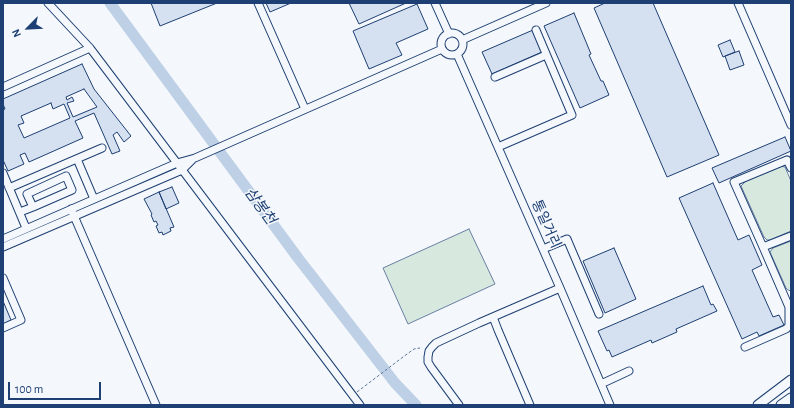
<!DOCTYPE html>
<meta charset="utf-8">
<style>
body{margin:0}
#map{position:relative;width:794px;height:408px;overflow:hidden;background:#f4f7fb;font-family:"Alegreya Sans",sans-serif}
canvas{display:block}
.frame{position:absolute;inset:0;border:4px solid #1d3f73;pointer-events:none}
.north{position:absolute;left:8px;top:8px;width:40px;height:40px;-webkit-text-stroke:3px #f4f7fb;paint-order:stroke;rotate:246deg;font-size:11px;font-weight:700;line-height:16px;text-align:center;color:#1d3f73}
.north::after{content:'';display:block;margin:auto;width:14px;height:18px;background:#1d3f73;clip-path:polygon(50% 0,100% 100%,50% 72%,0 100%)}
.scale{position:absolute;left:8px;top:382px;width:93px;height:18px;box-sizing:border-box;border:2px solid #1d3f73;border-top:0;padding-left:5px;font-size:12px;line-height:14px;white-space:nowrap;color:#1d3f73;-webkit-text-stroke:3px #f4f7fb;paint-order:stroke}
</style>
<div id="map">
<canvas width="794" height="408"></canvas>
<div class="frame"></div>
<div class="north">N</div>
<div class="scale">100 m</div>
</div>
<script>
const ctx = document.querySelector('canvas').getContext('2d');
ctx.lineJoin = 'round';
function fill(path, color) { ctx.fillStyle = color; ctx.fill(path, 'evenodd'); }
const shape = rows => new Path2D(rows.map(r => 'M' + r).join(''));
function strokePath(path, color, width, dash) { ctx.strokeStyle = color; ctx.lineWidth = width; ctx.lineCap = dash ? 'butt' : 'round'; ctx.setLineDash(dash || []); ctx.stroke(path); }
function write(font, color, halo, rows, align = 'center') {
  ctx.font = font + ' "Alegreya Sans","Noto Sans KR",sans-serif'; ctx.lineWidth = 3; ctx.setLineDash([]); ctx.textBaseline = 'middle'; ctx.strokeStyle = halo; ctx.fillStyle = color; for (const [text, x, y, turn = 0] of rows) {
    ctx.save(); ctx.translate(x, y); ctx.rotate((+turn || 0) * Math.PI / 180); ctx.textAlign = isNaN(turn) ? turn : align; if (halo) ctx.strokeText(text, 0, 0); ctx.fillText(text, 0, 0); ctx.restore();
  }
}
const green = shape([
 [780,166,785,167,791,181,791,231,770,240,767,240,764,237,741,186,746,181,780,166],
 [469,229,495,284,408,324,383,268,469,229],
 [791,241,791,291,788,290,786,288,770,252,773,248,791,241]
]);
fill(green, '#d7e8df');
strokePath(green, '#687fa3', 1);
strokePath(shape([
 [110,3,298,258,395,383,416,405]
]), '#bed0e5', 11);
const building = shape([
 [151,3,217,3,160,26,151,3],
 [266,3,291,3,270,12,266,3],
 [349,3,406,3,359,24,349,3],
 [605,3,653,3,719,155,667,177,594,8,605,3],
 [417,4,428,29,396,43,402,55,369,69,353,31,417,4],
 [574,13,591,54,589,55,601,81,603,81,609,95,580,108,544,26,574,13],
 [533,30,542,52,492,74,482,52,533,30],
 [730,40,735,52,723,57,718,45,730,40],
 [739,51,744,65,730,70,725,56,739,51],
 [82,64,94,89,131,136,124,142,117,132,113,135,120,151,112,154,94,113,75,121,83,138,29,162,25,153,20,155,24,164,8,171,3,160,3,110,5,109,3,104,3,99,82,64],
 [84,89,97,107,73,117,67,103,74,101,72,97,67,100,66,97,84,89],
 [51,103,53,109,64,104,70,118,24,138,18,125,24,123,21,116,51,103],
 [785,137,791,151,719,183,712,168,785,137],
 [713,183,738,240,749,235,762,265,752,270,773,317,779,315,784,325,759,336,757,332,742,339,679,198,713,183],
 [172,187,179,203,166,209,159,192,172,187],
 [159,192,174,227,170,228,171,231,163,235,162,232,159,233,156,226,158,225,156,221,154,222,151,215,152,214,144,199,159,192],
 [614,248,636,299,605,313,583,261,614,248],
 [703,286,711,305,713,304,717,311,676,329,677,332,652,343,651,340,612,357,609,350,607,351,598,331,703,286],
 [3,301,11,320,3,324,3,301]
]);
fill(building, '#d5e0f0');
strokePath(building, '#1d3f73', 1);
const minor = shape([
 [48,3,90,48,360,405],
 [258,3,305,109],
 [435,3,449,34],
 [738,3,791,125],
 '441 44a11 11 0 1 1 22 0a11 11 0 1 1-22 0Z',
 [462,40,546,3],
 [457,54,560,288,610,405],
 [495,77,546,55],
 [3,87,90,48],
 [498,147,572,115,536,30],
 [77,159,94,199],
 [791,168,787,160,734,182,763,247,789,307,791,304],
 [3,173,26,228],
 [9,188,102,148],
 [71,209,156,405],
 [20,212,33,207,72,190,66,176,27,194,33,207],
 [3,239,177,163,195,158,442,49],
 [3,247,182,170,193,159],
 [763,247,791,236],
 [543,249,567,239,599,314],
 [3,278,21,320,3,328],
 [493,317,498,330,530,405],
 [745,347,786,329,789,326,789,307],
 [601,384,629,371],
 [459,405,431,367,428,362,428,357,429,351,432,347,436,343,479,323,560,288]
]);
const major = shape([
 [758,405,791,380],
 [781,405,791,398]
]);
strokePath(minor, '#1d3f73', 9);
strokePath(major, '#1d3f73', 11);
strokePath(shape([
 [357,392,403,357,414,349,420,348]
]), '#5e769c', 1, [3, 2]);
strokePath(minor, '#f4f7fb', 7);
strokePath(major, '#f4f7fb', 9);
write('14px', '#1d3f73', '#f4f7fb', [
 ["통일거리",546,224,66]
]);
write('italic 15px', '#1d3f73', '#f4f7fb', [
 ["삼봉천",260,206,54]
]);
</script>
